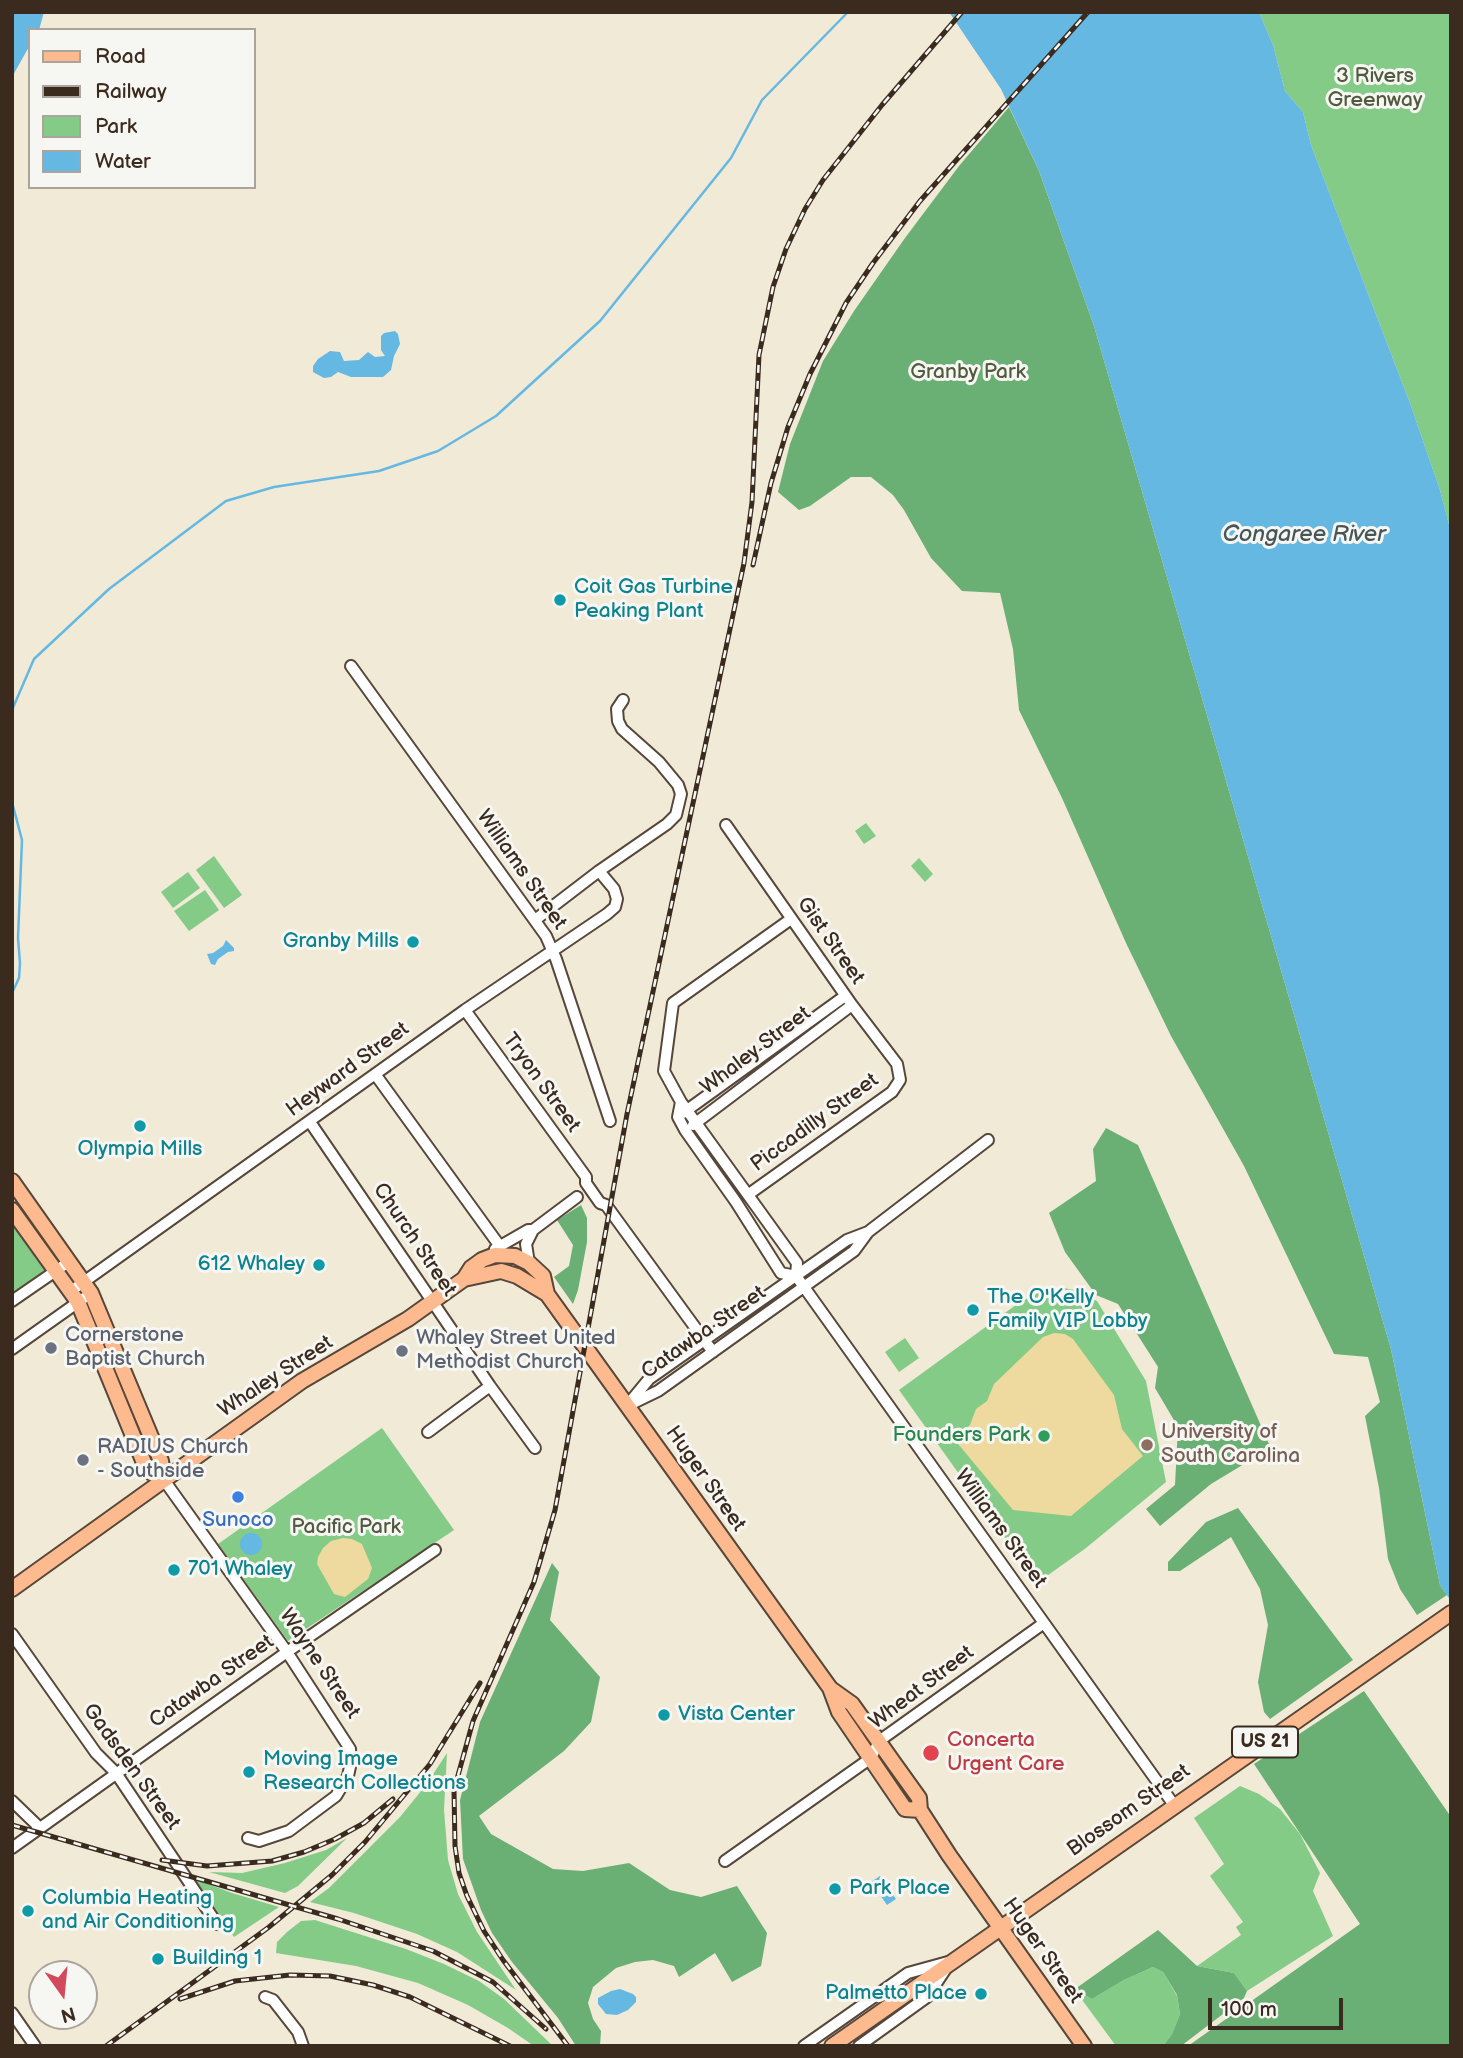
<!DOCTYPE html>
<style>
body{margin:0}
#map{position:relative;width:1463px;height:2058px;overflow:hidden;background:#f1ead7;font-family:"Balsamiq Sans",sans-serif}
canvas{display:block}
.frame{position:absolute;inset:0;border:14px solid #3b2a1e;pointer-events:none}
.legend{position:absolute;left:28px;top:28px;width:228px;height:161px;box-sizing:border-box;background:#f6f6f2;border:2px solid #aba49d;margin:0;padding:9px 12px;list-style:none;font-size:21px;color:#3b2a1e}
.legend li{display:flex;align-items:center;gap:14px;height:35px}
.legend b{width:35px;border:2px solid #aba49d}
.north{position:absolute;left:28px;top:1960px;width:70px;height:70px;box-sizing:border-box;background:#f6f6f2;border:2px solid #aba49d;border-radius:50%;rotate:165deg;font-size:19px;font-weight:700;line-height:28px;text-align:center;color:#3b2a1e}
.north::after{content:'';display:block;margin:auto;width:24px;height:32px;background:#d1495b;clip-path:polygon(50% 0,100% 100%,50% 72%,0 100%)}
.scale{position:absolute;left:1208px;top:1998px;width:135px;height:32px;box-sizing:border-box;border:4px solid #3b2a1e;border-top:0;padding-left:9px;font-size:21px;line-height:24px;white-space:nowrap;color:#3b2a1e;-webkit-text-stroke:5px #f6f6f2;paint-order:stroke}
</style>
<div id="map">
<canvas width="1463" height="2058"></canvas>
<div class="frame"></div>
<ul class="legend">
<li><b style="height:9px;background:#fcba8e"></b>Road</li>
<li><b style="height:9px;background:#3b2a1e"></b>Railway</li>
<li><b style="height:19px;background:#83cb87"></b>Park</li>
<li><b style="height:19px;background:#65b8e1"></b>Water</li>
</ul>
<div class="north">N</div>
<div class="scale">100 m</div>
</div>
<script>
const ctx = document.querySelector('canvas').getContext('2d');
ctx.lineJoin = 'round';
function fill(path, color) { ctx.fillStyle = color; ctx.fill(path, 'evenodd'); }
const shape = rows => new Path2D(rows.map(r => 'M' + r).join(''));
function strokePath(path, color, width, dash) { ctx.strokeStyle = color; ctx.lineWidth = width; ctx.lineCap = dash ? 'butt' : 'round'; ctx.setLineDash(dash || []); ctx.stroke(path); }
function write(font, color, halo, rows, align = 'center') {
  ctx.font = font + ' "Balsamiq Sans",sans-serif'; ctx.lineWidth = 6; ctx.setLineDash([]); ctx.textBaseline = 'middle'; ctx.strokeStyle = halo; ctx.fillStyle = color; for (const [text, x, y, turn = 0] of rows) {
    ctx.save(); ctx.translate(x, y); ctx.rotate((+turn || 0) * Math.PI / 180); ctx.textAlign = isNaN(turn) ? turn : align; if (halo) ctx.strokeText(text, 0, 0); ctx.fillText(text, 0, 0); ctx.restore();
  }
}
fill(shape([
 [1259,12,1451,12,1451,532,1440,490,1410,403,1311,145,1303,112,1285,91,1273,45],
 [866,823,876,836,864,844,855,831],
 [214,856,242,895,224,908,196,870],
 [919,858,933,874,925,882,911,866],
 [188,872,200,888,173,908,161,892],
 [205,890,219,910,189,931,174,911],
 [12,1219,47,1268,46,1271,12,1294],
 [1063,1288,1075,1290,1097,1301,1146,1381,1166,1482,1086,1548,1037,1583,899,1390,1020,1302,1046,1289],
 [905,1338,919,1358,899,1372,885,1352],
 [382,1428,454,1530,288,1641,218,1544],
 [447,1753,444,1810,448,1860,458,1894,477,1932,516,1990,457,1952,417,1934,354,1913,310,1902,329,1888,400,1817,426,1785],
 [1240,1786,1259,1794,1280,1809,1300,1834,1320,1873,1313,1891,1333,1936,1247,1991,1234,1973,1197,1966,1241,1935,1236,1927,1243,1922,1210,1876,1224,1864,1194,1818],
 [347,1838,298,1886,285,1893,209,1872,242,1873,285,1863,326,1850],
 [195,1879,232,1893,279,1907,234,1937],
 [315,1920,406,1949,444,1964,479,1981,504,1999,553,2046,534,2046,508,2028,468,2005,418,1983,356,1966,276,1953,277,1942,287,1932,301,1921],
 [1153,1967,1163,1972,1177,1996,1180,2014,1172,2034,1163,2046,1116,2046,1080,1997,1079,1991,1092,1999,1124,1980]
]), '#83cb87');
fill(shape([
 [1009,107,1039,171,1094,326,1391,1349,1440,1585,1447,1595,1417,1615,1400,1589,1388,1559,1379,1488,1365,1416,1380,1402,1368,1357,1334,1354,1244,1166,1171,1036,1126,943,1062,798,1019,710,1013,649,1000,593,962,591,931,558,904,510,893,495,871,477,851,477,810,506,799,510,778,492,790,444,823,361,854,311,905,238,959,166],
 [1106,1128,1138,1145,1269,1444,1254,1458,1211,1484,1160,1526,1146,1509,1175,1485,1178,1427,1155,1388,1158,1367,1118,1304,1096,1295,1065,1252,1049,1213,1096,1181,1093,1149],
 [581,1205,587,1218,587,1242,578,1290,573,1304,554,1277,569,1266,573,1245,557,1220],
 [1238,1508,1353,1660,1270,1719,1264,1712,1258,1682,1268,1625,1260,1589,1231,1537,1180,1571,1168,1571,1168,1562,1206,1522],
 [552,1563,559,1572,550,1620,600,1677,591,1722,564,1751,479,1816,491,1834,553,1869,583,1871,629,1863,670,1890,701,1897,737,1886,767,1933,761,1966,732,1982,715,1953,679,1977,674,1966,653,1960,635,1962,616,1968,593,1987,588,2003,593,2019,601,2031,600,2046,576,2046,558,2018,512,1962,492,1933,481,1910,463,1859,460,1800,480,1722],
 [1364,1691,1451,1817,1451,2046,1188,2046,1360,1924,1254,1764],
 [1158,1930,1197,1966,1234,1973,1247,1991,1244,1998,1181,2046,1163,2046,1172,2034,1180,2014,1177,1995,1163,1972,1153,1967,1124,1980,1092,1999,1075,1989]
]), '#6aaf74');
fill(shape([
 [1054,1333,1065,1334,1073,1339,1114,1395,1122,1429,1143,1456,1071,1516,1013,1510,954,1439,970,1425,976,1409,987,1401,994,1384,1043,1337],
 [343,1538,352,1539,362,1544,372,1568,368,1579,345,1597,334,1594,317,1564,318,1557,323,1548,331,1541]
]), '#eeda9e');
fill(shape([
 [12,12,44,12,39,30,30,30,30,45,12,77],
 [949,12,1259,12,1273,45,1285,91,1303,112,1311,145,1410,403,1440,490,1451,532,1451,1601,1440,1585,1391,1349,1094,326,1039,171,1001,89],
 [395,331,398,334,400,344,394,356,391,370,383,377,351,377,338,372,331,377,324,378,313,372,313,366,318,359,330,351,340,352,344,361,359,360,368,352,375,357,385,356,381,350,381,336,384,333],
 [226,940,234,948,234,951,228,952,218,959,215,965,211,964,207,954,213,953,223,946],
 '240 1544a11 11 0 1 1 22 0a11 11 0 1 1-22 0Z',
 [880,1876,896,1899,887,1905,871,1882],
 [620,1989,633,1994,636,1997,636,2002,628,2010,617,2015,606,2014,598,2004,598,1998,611,1991]
]), '#65b8e1');
strokePath(shape([
 [12,710,34,659,109,589,226,501,274,487,379,471,438,451,496,416,600,321,731,158,762,100,848,12],
 [12,802,22,840,18,938,20,963,19,978,12,993]
]), '#65b8e1', 2.5);
const minor = shape([
 [351,666,546,936,556,959,610,1121],
 [726,825,852,1005,897,1064,900,1080,892,1092,749,1194],
 [791,919,673,1003,664,1071,681,1102,797,1263,796,1276],
 [535,920,599,871,667,824,676,815,681,794,678,785,659,762,622,729,618,721,617,709,623,700],
 [465,1010,586,1177,586,1183,600,1203,606,1205,713,1352],
 [375,1074,499,1245],
 [681,1102,678,1117,685,1130,736,1202,781,1273,796,1276,804,1287,1174,1805],
 [683,1113,845,996],
 [310,1122,490,1386,535,1448],
 [693,1125,852,1005],
 [495,1249,528,1230,533,1230,577,1197],
 [529,1263,526,1244,533,1230],
 [71,1291,465,1010,607,914,615,907,617,899,614,889,599,871],
 [12,1301,70,1261],
 [12,1349,84,1298],
 [630,1402,649,1379,847,1240,868,1232],
 [627,1406,658,1391,854,1251,868,1232,988,1140],
 [428,1432,490,1386],
 [164,1480,287,1652,350,1749,351,1762,348,1776,336,1796,289,1831,259,1841,248,1838],
 [12,1634,96,1753,116,1773,217,1924],
 [12,1801,40,1828],
 [12,1848,287,1652,435,1550],
 [725,1861,871,1758,879,1741,1044,1623],
 [265,1997,273,2000,298,2032,303,2046],
 [12,2013,35,2046],
 [804,2046,908,1973,948,1962],
 [859,2046,927,1997,945,1970]
]);
const major = shape([
 [12,1181,91,1293,161,1461,164,1480],
 [12,1210,78,1302,147,1470,164,1480],
 [464,1279,501,1271,517,1276,547,1294],
 [12,1589,302,1381,408,1319,464,1279,471,1268,482,1260,495,1255,515,1256,529,1263,543,1276,547,1294,830,1688,839,1712,905,1809,920,1810],
 [831,1689,852,1704,896,1766,919,1798,920,1810,949,1855,1084,2046],
 [832,2046,1451,1613]
]);
strokePath(minor, '#56473a', 14);
strokePath(major, '#56473a', 18);
strokePath(minor, '#fff', 10);
strokePath(major, '#fcba8e', 14);
const rail = shape([
 [753,565,771,483,788,427,810,374,846,303,873,263,920,201,1088,12],
 [12,1825,338,1919,433,1951,493,1982,546,2029],
 [162,1860,207,1866,272,1861,304,1852,335,1839,364,1823,393,1799],
 [180,1999,235,1981,290,1975,330,1976,373,1985,410,1997,510,2046],
 [106,2046,269,1927,332,1875,365,1842,430,1764,480,1683],
 [568,2046,503,1960,484,1931,467,1896,459,1873,455,1846,454,1790,473,1721,534,1582,555,1510,627,1114,744,563,752,502,759,355,773,287,786,249,805,209,823,180,882,105,962,12]
]);
strokePath(rail, '#3b2a1e', 5);
strokePath(rail, '#f6f6f2', 2.5, [8]);
for (const [x, y, r, color] of [
 [560,600,7,"#0f9aa8"],
 [413,942,7,"#0f9aa8"],
 [140,1126,7,"#0f9aa8"],
 [319,1265,7,"#0f9aa8"],
 [973,1310,7,"#0f9aa8"],
 [51,1348,7,"#6b7280"],
 [402,1351,7,"#6b7280"],
 [1044,1436,7,"#2e9e5b"],
 [1147,1445,7,"#8d6e63"],
 [83,1460,7,"#6b7280"],
 [238,1497,7,"#3f7fe0"],
 [174,1570,7,"#0f9aa8"],
 [664,1715,7,"#0f9aa8"],
 [931,1753,9,"#e0444e"],
 [249,1772,7,"#0f9aa8"],
 [835,1889,7,"#0f9aa8"],
 [28,1911,7,"#0f9aa8"],
 [158,1959,7,"#0f9aa8"],
 [981,1994,7,"#0f9aa8"]
]) { const dot = new Path2D(); dot.arc(x, y, r, 0, 2 * Math.PI); ctx.fillStyle = color; ctx.fill(dot); strokePath(dot, '#f6f6f2', 2.5); }
for (const [x, y, w] of [
 [1265,1742,66]
]) { const box = new Path2D(); box.roundRect(x - w / 2, y - 15.5, w, 31, 5); ctx.fillStyle = '#f6f6f2'; ctx.fill(box); strokePath(box, '#3b2a1e', 2); }
write('bold 19px', '#3b2a1e', null, [
 ["US 21",1265,1742]
]);
write('21px', '#515a3e', '#f6f6f2', [
 ["3 Rivers",1375,77],
 ["Greenway",1375,101],
 ["Granby Park",968,373],
 ["Pacific Park",346,1528]
]);
write('21px', '#0d838f', '#f6f6f2', [
 ["Coit Gas Turbine",574,588],
 ["Peaking Plant",574,612],
 ["Granby Mills",399,942,"right"],
 ["Olympia Mills",140,1150,"center"],
 ["612 Whaley",305,1265,"right"],
 ["The O'Kelly",987,1298],
 ["Family VIP Lobby",987,1322],
 ["701 Whaley",188,1570],
 ["Vista Center",678,1715],
 ["Moving Image",263,1760],
 ["Research Collections",263,1784],
 ["Park Place",849,1889],
 ["Columbia Heating",42,1899],
 ["and Air Conditioning",42,1923],
 ["Building 1",172,1959],
 ["Palmetto Place",967,1994,"right"]
], 'left');
write('21px', '#3b2a1e', '#f6f6f2', [
 ["Williams Street",521,870,55],
 ["Gist Street",830,941,55],
 ["Whaley Street",756,1051,-37],
 ["Heyward Street",348,1070,-36],
 ["Tryon Street",541,1083,54],
 ["Piccadilly Street",815,1123,-36],
 ["Church Street",414,1240,56],
 ["Catawba Street",704,1333,-35],
 ["Whaley Street",276,1377,-33],
 ["Huger Street",705,1479,55],
 ["Williams Street",1000,1529,54],
 ["Wayne Street",319,1664,56],
 ["Catawba Street",212,1682,-35],
 ["Wheat Street",922,1688,-37],
 ["Gadsden Street",131,1767,54],
 ["Blossom Street",1129,1811,-35],
 ["Huger Street",1042,1951,55]
]);
write('21px', '#5b616d', '#f6f6f2', [
 ["Cornerstone",65,1336],
 ["Baptist Church",65,1360],
 ["Whaley Street United",416,1339],
 ["Methodist Church",416,1363],
 ["RADIUS Church",97,1448],
 ["- Southside",97,1472]
], 'left');
write('21px', '#785e54', '#f6f6f2', [
 ["University of",1161,1433],
 ["South Carolina",1161,1457]
], 'left');
write('21px', '#27864d', '#f6f6f2', [
 ["Founders Park",1030,1436]
], 'right');
write('21px', '#366cbe', '#f6f6f2', [
 ["Sunoco",238,1521]
]);
write('21px', '#be3a42', '#f6f6f2', [
 ["Concerta",947,1741],
 ["Urgent Care",947,1765]
], 'left');
write('italic 23px', '#485558', '#f6f6f2', [
 ["Congaree River",1304,535]
]);
</script>
